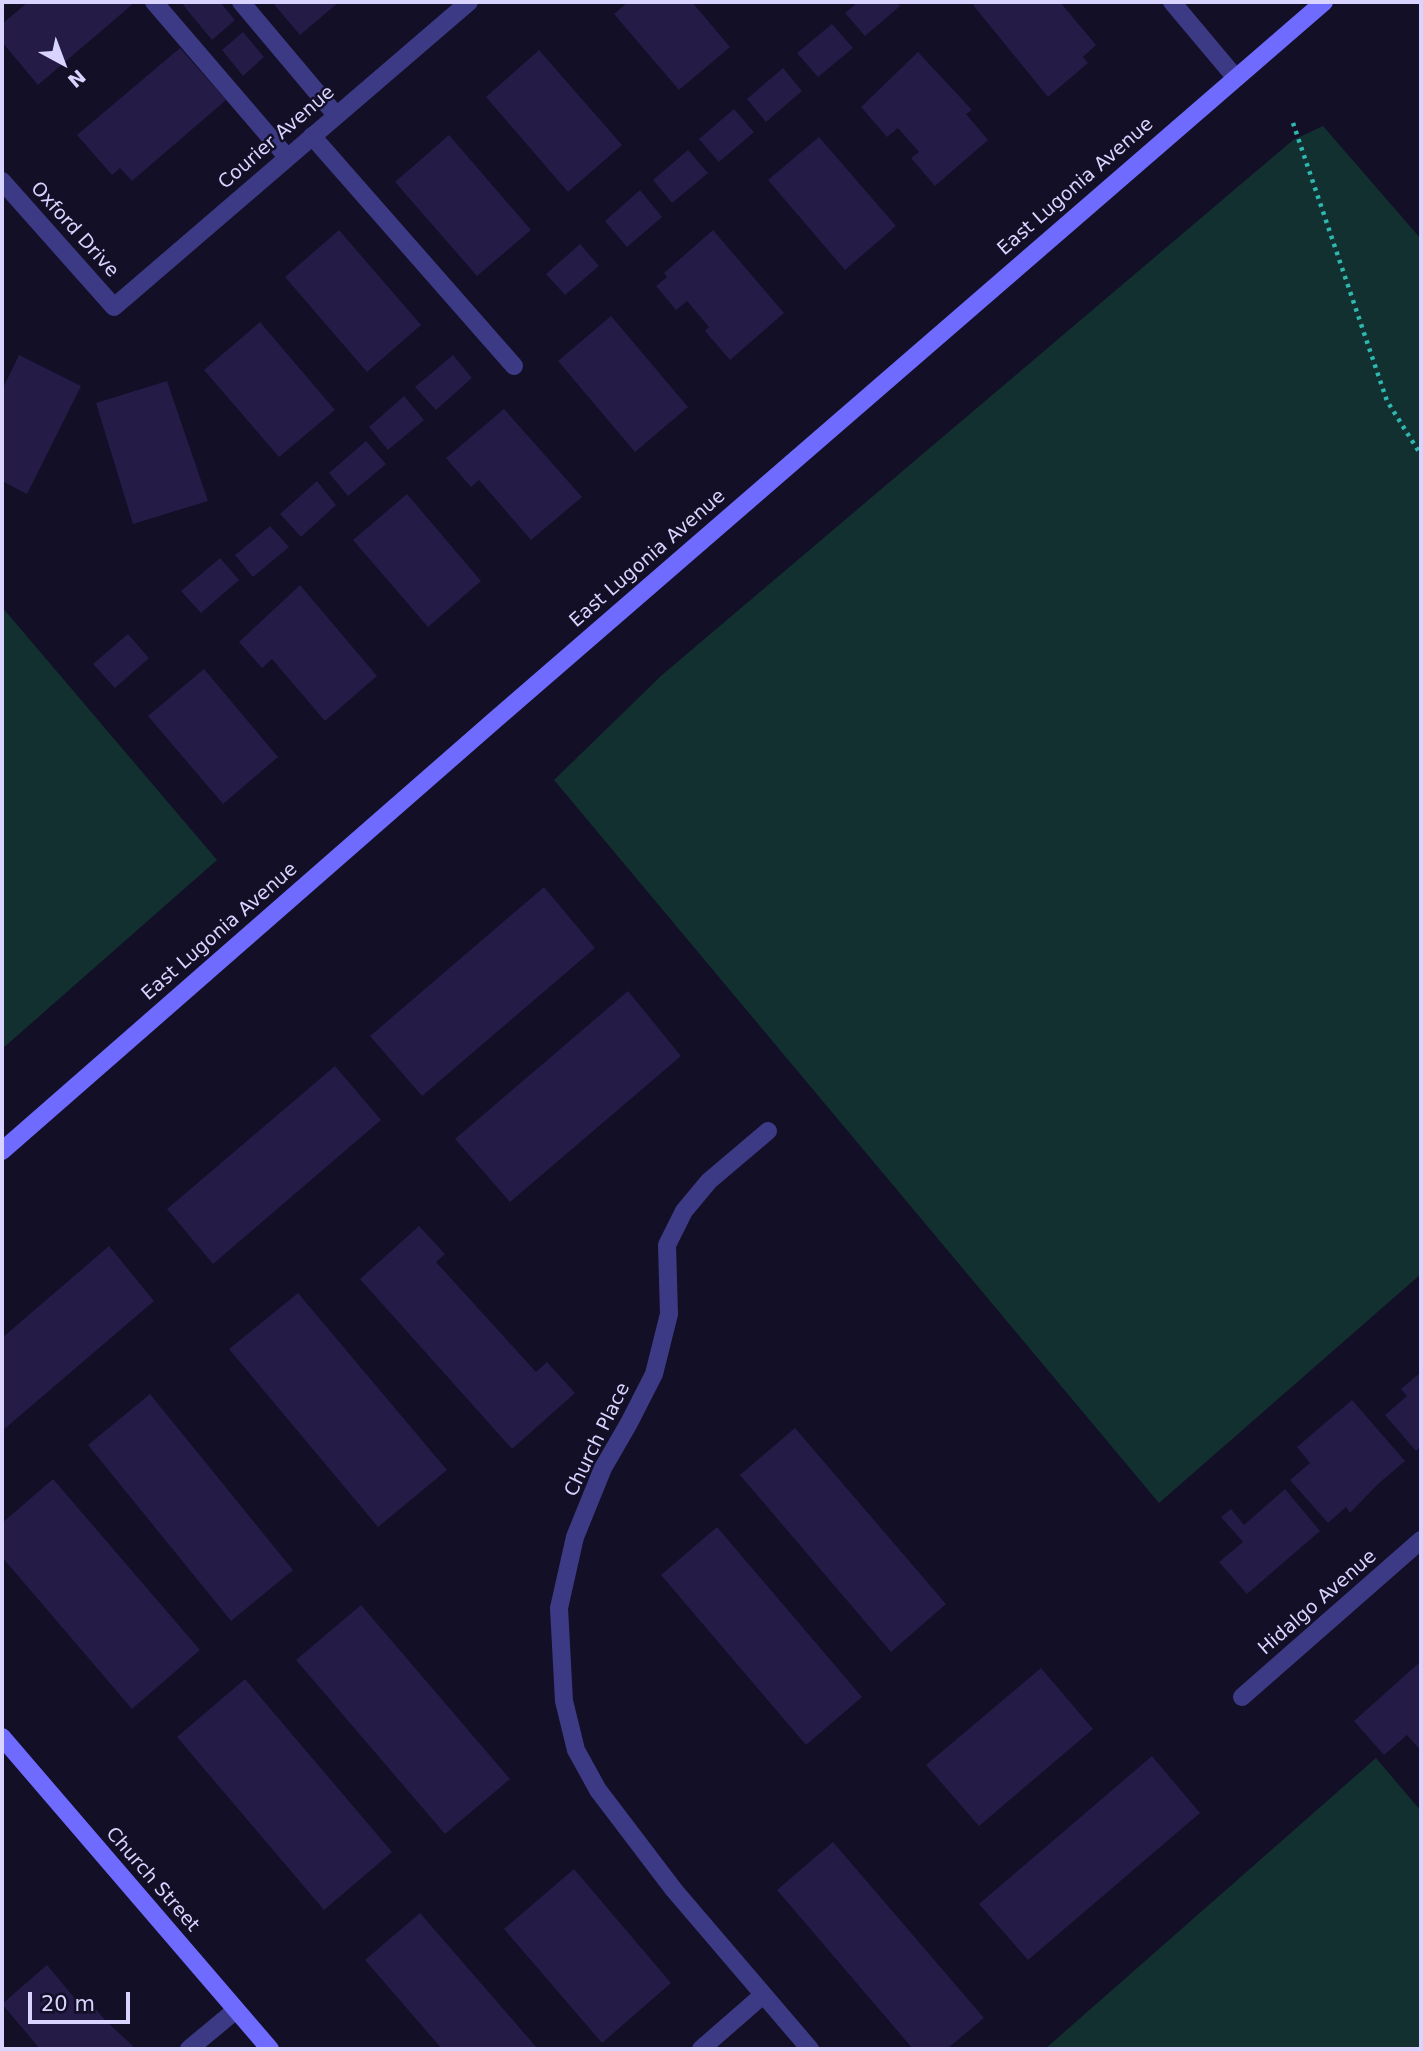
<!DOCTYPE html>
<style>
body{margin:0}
#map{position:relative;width:1423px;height:2051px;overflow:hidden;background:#130f26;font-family:"DejaVu Sans",sans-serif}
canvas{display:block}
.frame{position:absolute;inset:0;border:4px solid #d9d4ff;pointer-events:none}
.north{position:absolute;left:28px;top:28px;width:70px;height:70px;-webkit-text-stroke:5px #130f26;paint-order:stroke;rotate:139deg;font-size:19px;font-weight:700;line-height:28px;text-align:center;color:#d9d4ff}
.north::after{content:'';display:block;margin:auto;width:24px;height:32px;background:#d9d4ff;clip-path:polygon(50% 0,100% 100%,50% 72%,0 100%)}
.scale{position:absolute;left:28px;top:1992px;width:102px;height:32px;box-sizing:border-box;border:4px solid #d9d4ff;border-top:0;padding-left:9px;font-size:21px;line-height:24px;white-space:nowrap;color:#d9d4ff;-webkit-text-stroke:5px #130f26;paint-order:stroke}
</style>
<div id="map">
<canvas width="1423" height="2051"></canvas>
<div class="frame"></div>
<div class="north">N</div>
<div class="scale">20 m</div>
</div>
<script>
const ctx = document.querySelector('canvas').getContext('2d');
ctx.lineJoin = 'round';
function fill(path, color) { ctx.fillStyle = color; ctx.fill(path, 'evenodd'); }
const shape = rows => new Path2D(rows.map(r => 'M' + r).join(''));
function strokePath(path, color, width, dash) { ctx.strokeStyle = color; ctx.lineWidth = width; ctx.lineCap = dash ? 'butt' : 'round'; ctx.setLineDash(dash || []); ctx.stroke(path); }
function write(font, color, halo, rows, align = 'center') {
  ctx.font = font + ' "DejaVu Sans",sans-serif'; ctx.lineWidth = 5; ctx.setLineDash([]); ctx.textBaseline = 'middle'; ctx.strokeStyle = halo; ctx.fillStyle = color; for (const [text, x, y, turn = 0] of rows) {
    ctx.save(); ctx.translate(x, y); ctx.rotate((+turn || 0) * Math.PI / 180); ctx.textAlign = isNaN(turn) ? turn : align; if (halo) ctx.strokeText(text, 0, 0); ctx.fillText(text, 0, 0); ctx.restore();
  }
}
fill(shape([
 [1323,126,1421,239,1421,1274,1159,1503,554,780,662,675,1293,140],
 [2,607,217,860,2,1049],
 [1376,1758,1421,1811,1421,2049,1045,2049]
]), '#12302f');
fill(shape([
 [28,2,132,2,134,3,38,85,2,42,2,24],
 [186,2,220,2,235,20,212,40,183,5],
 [272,2,339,2,300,35],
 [628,2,692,2,730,47,679,90,614,14],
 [858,2,897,2,900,6,865,36,845,13],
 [977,2,1060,2,1096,45,1083,57,1088,63,1048,97,973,5],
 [832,24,853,48,818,77,797,53],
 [243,32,264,57,243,76,222,50],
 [180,48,226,100,132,181,120,168,112,175,77,135],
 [539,50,622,145,568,192,486,97],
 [918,52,972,110,966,114,988,140,935,186,911,158,919,152,898,128,887,137,861,107],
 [783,68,802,91,766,122,747,99],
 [734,109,754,132,719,162,699,139],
 [449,135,531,230,477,276,395,182],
 [819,137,896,226,845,270,768,180],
 [688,150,708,173,672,203,653,180],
 [640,190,662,217,627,247,605,221],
 [339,230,421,325,367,372,285,277],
 [713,230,784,313,730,360,705,331,709,327,687,301,676,310,656,286,667,277,664,273],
 [580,244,599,266,565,295,546,274],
 [611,316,688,407,635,452,558,361],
 [260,322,335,410,279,457,204,370],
 [19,355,81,386,27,494,2,481,2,390],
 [453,355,472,378,436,410,415,387],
 [167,381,208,501,133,524,96,403],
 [404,396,424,420,388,450,369,427],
 [504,409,582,497,531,540,479,480,471,487,446,458],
 [366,441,386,464,348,496,329,473],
 [317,481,336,505,301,537,280,514],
 [407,494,481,581,428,627,353,540],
 [270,526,289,547,253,577,235,555],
 [220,558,239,580,201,613,181,591],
 [300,585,377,676,325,721,272,659,262,668,239,642],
 [128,634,149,658,115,688,93,664],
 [204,669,278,757,223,804,148,716],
 [544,887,595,948,422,1096,370,1036],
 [628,991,681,1056,510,1202,455,1139],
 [335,1066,381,1120,213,1264,167,1209],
 [419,1226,445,1254,436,1262,536,1372,547,1362,575,1393,512,1449,360,1279],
 [109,1246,154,1301,2,1431,2,1338],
 [298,1293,447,1470,378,1527,229,1349],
 [1421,1372,1421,1446,1416,1451,1385,1415,1407,1396,1401,1389],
 [150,1394,293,1570,231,1621,88,1445],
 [1352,1400,1405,1461,1378,1484,1350,1513,1346,1507,1328,1523,1290,1480,1310,1463,1297,1447],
 [795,1428,946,1604,891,1652,740,1475],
 [53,1479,200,1650,132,1709,2,1557,2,1523],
 [1285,1489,1320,1531,1247,1594,1219,1562,1243,1542,1221,1517,1231,1509,1244,1525],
 [717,1527,862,1697,806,1745,661,1575],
 [361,1605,510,1779,445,1834,296,1660],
 [1421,1661,1421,1751,1407,1735,1384,1755,1354,1721],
 [1041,1668,1093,1729,979,1826,926,1765],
 [245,1679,392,1852,324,1910,177,1737],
 [1152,1756,1200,1813,1028,1960,979,1904],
 [833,1842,984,2018,947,2049,913,2049,777,1890],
 [574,1869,671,1983,602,2043,504,1929],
 [420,1913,538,2049,442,2049,365,1960],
 [47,1965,77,2001,84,1996,106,2021,133,2046,130,2049,40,2049,2,2004]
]), '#241b47');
strokePath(shape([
 [1293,123,1387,401,1421,455]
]), '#2fb8b0', 4.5, [3.5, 5]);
strokePath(shape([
 [154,2,287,157],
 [241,2,336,115],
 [312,136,514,366],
 [189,2049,236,2010]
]), '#3d3a85', 18);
strokePath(shape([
 [1172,2,1235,77],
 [2,181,114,307,469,2],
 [768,1131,709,1181,684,1211,667,1245,669,1314,654,1374,629,1423,603,1468,575,1537,559,1608,564,1701,576,1750,598,1790,674,1890,810,2049],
 [1242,1697,1421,1540],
 [701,2049,763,1995]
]), '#3d3a85', 18);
strokePath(shape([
 [2,1151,496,719,1324,2],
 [2,1737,270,2049]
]), '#6f6bff', 18);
write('19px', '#d9d4ff', '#130f26', [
 ["Courier Avenue",277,138,-41],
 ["East Lugonia Avenue",1076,187,-41],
 ["Oxford Drive",74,230,48],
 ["East Lugonia Avenue",648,559,-41],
 ["East Lugonia Avenue",220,932,-41],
 ["Church Place",598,1440,-64],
 ["Hidalgo Avenue",1318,1603,-41],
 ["Church Street",152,1880,49]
]);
</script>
